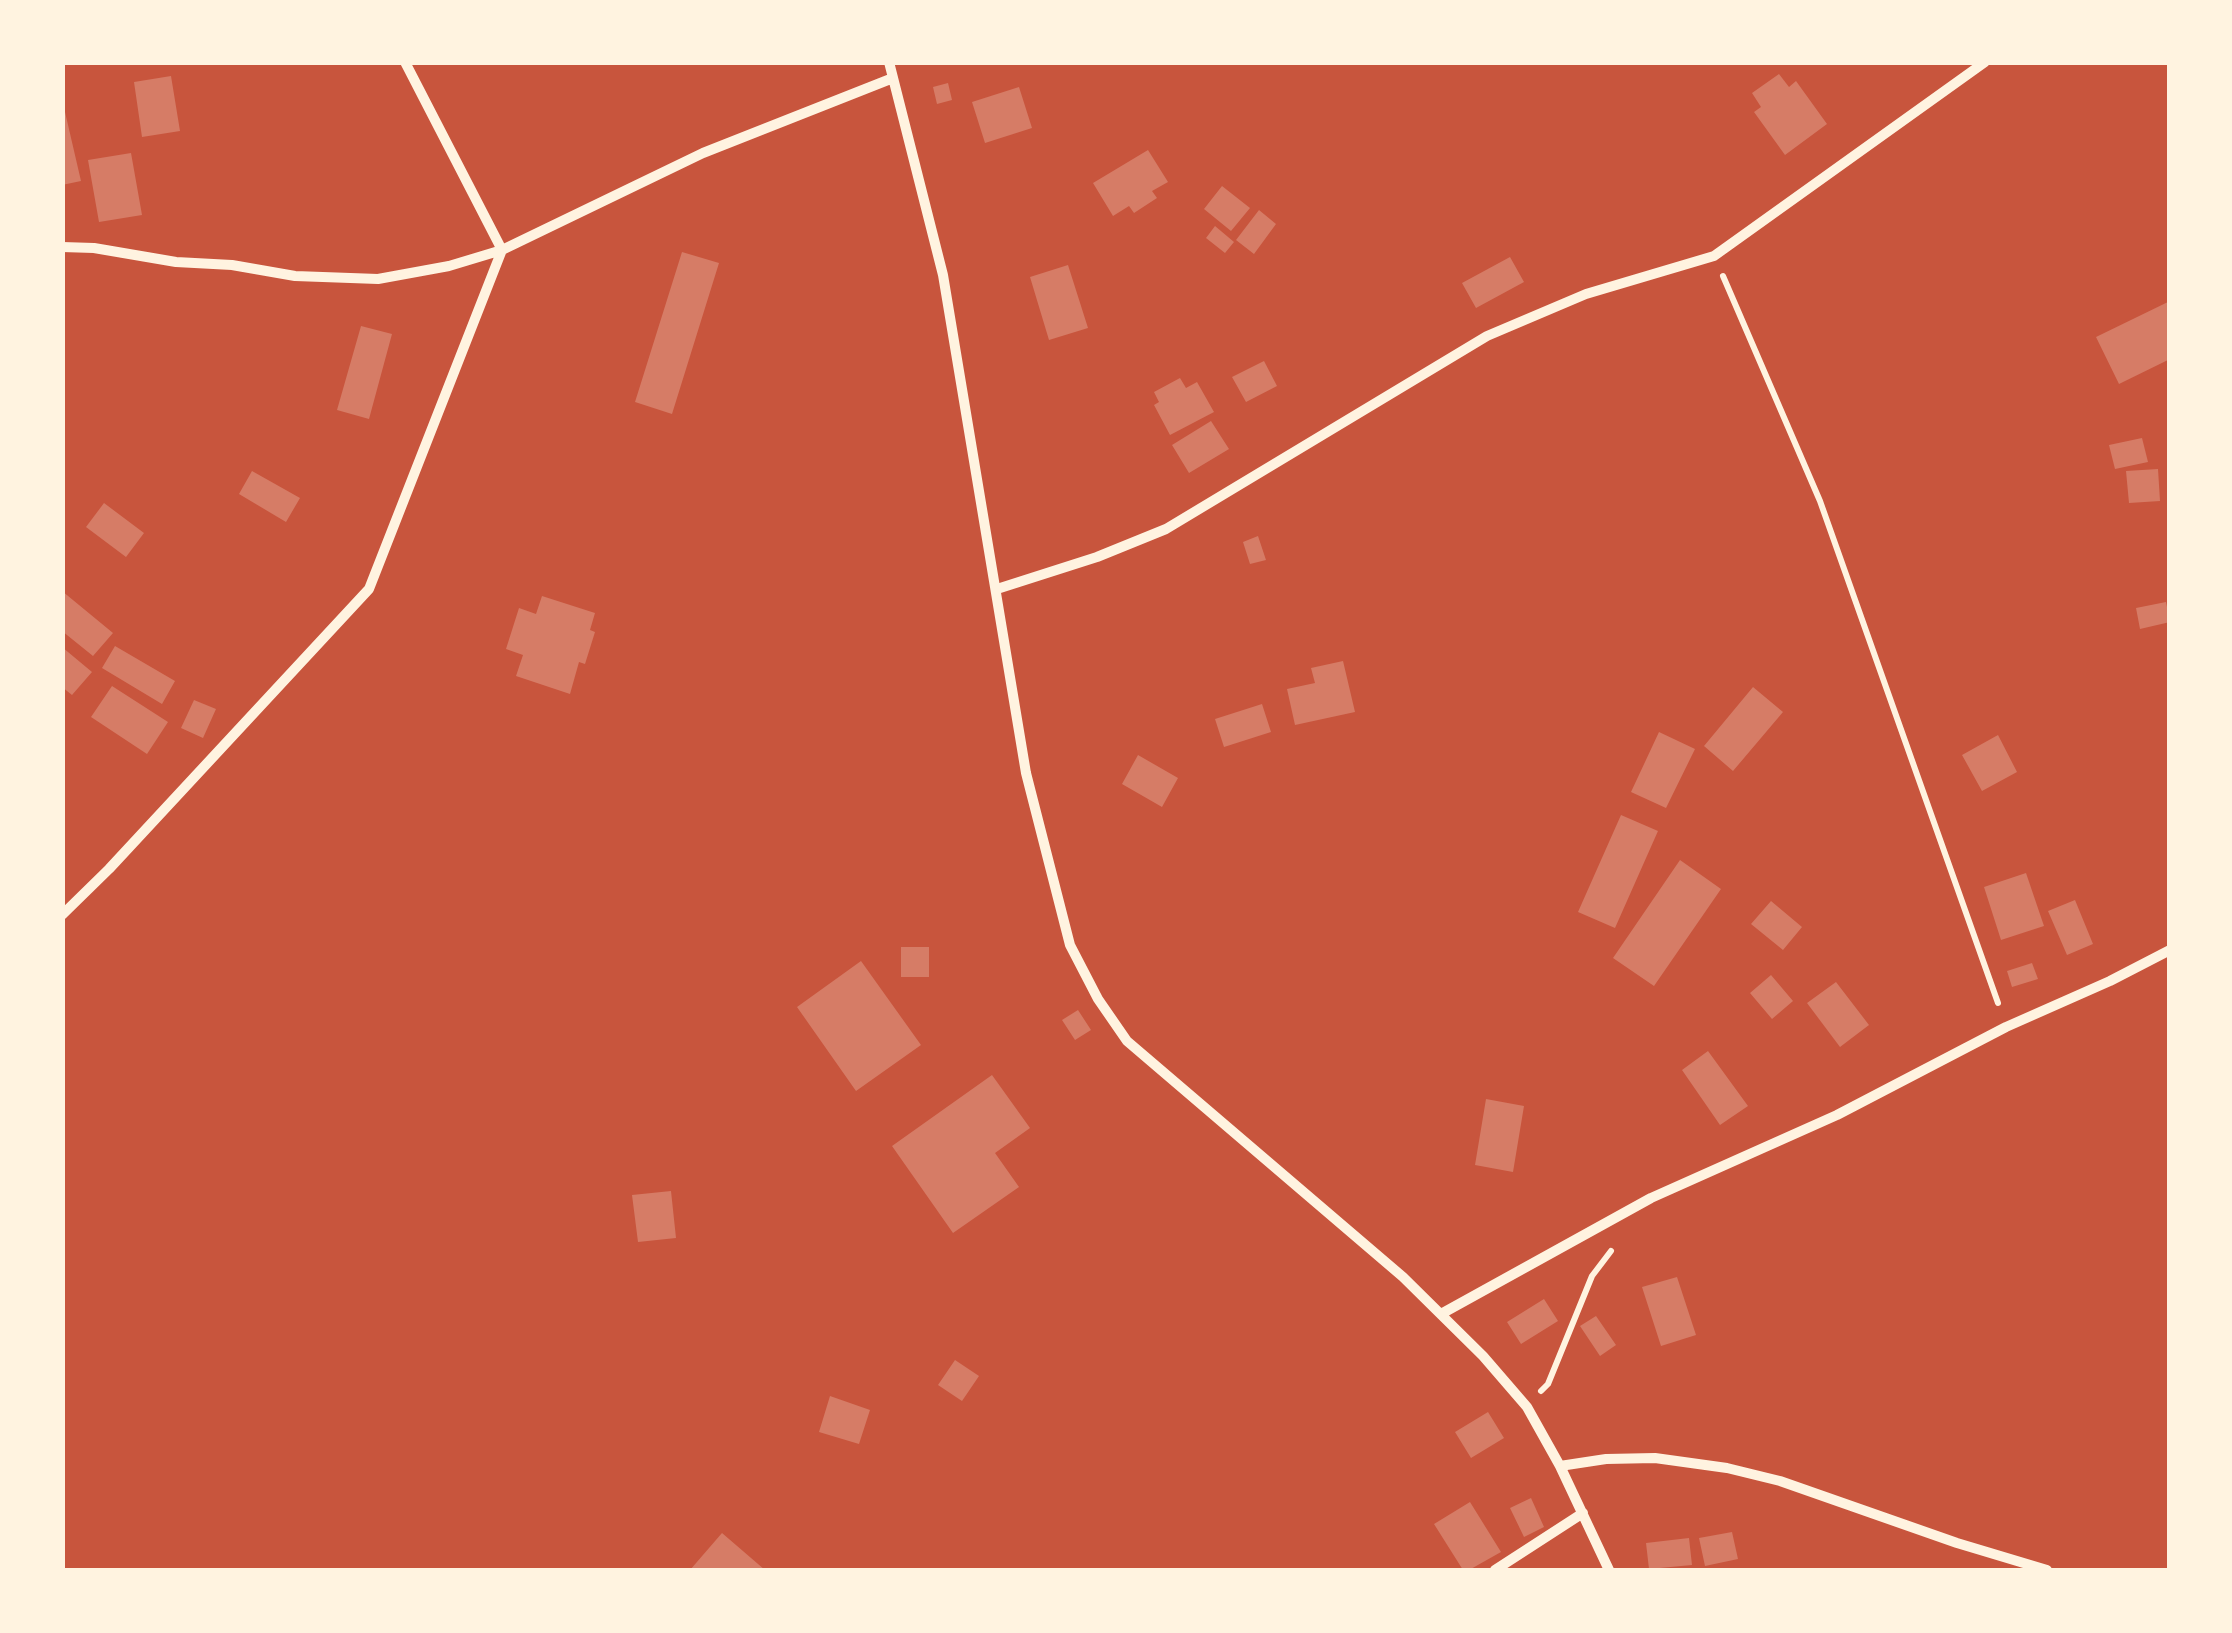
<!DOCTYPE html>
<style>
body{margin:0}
#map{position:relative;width:2232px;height:1633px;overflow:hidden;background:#c8553d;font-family:"DejaVu Sans",sans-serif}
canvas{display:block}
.frame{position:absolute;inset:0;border:65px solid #fff3e0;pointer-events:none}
</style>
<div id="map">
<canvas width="2232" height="1633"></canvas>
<div class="frame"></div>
</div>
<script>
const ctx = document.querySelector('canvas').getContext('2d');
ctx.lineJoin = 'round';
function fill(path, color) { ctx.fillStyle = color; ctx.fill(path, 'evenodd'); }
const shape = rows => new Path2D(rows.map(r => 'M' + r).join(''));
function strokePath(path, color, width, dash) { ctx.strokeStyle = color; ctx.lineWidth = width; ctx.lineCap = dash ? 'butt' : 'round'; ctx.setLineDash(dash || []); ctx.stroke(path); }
fill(shape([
 [1779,74,1789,87,1796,81,1827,124,1785,155,1754,112,1761,107,1752,93],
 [171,76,180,131,142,137,134,82],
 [948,83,952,100,937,104,933,87],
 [1019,87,1032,128,985,143,972,102],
 [62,99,81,181,62,185],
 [1148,150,1168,182,1152,191,1157,198,1134,213,1129,206,1113,216,1093,183],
 [131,153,142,215,99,222,88,160],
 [1222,186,1250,208,1231,231,1204,209],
 [1259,210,1276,224,1254,254,1236,240],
 [1215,226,1234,242,1225,253,1206,238],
 [682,252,719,263,672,414,635,402],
 [1510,257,1524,282,1476,308,1462,283],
 [1068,265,1088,328,1049,340,1030,277],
 [2170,301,2170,359,2119,384,2096,337],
 [361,326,392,334,369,419,337,410],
 [1264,361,1277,386,1246,402,1232,377],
 [1180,378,1186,388,1197,382,1214,412,1170,435,1154,405,1159,402,1154,392],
 [1211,421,1229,449,1189,473,1172,445],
 [2142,438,2148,462,2115,469,2109,445],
 [2158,469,2160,501,2129,503,2126,471],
 [252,471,300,498,286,522,239,494],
 [104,503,144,533,126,557,86,527],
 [1258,536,1266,560,1250,564,1243,542],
 [62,591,113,633,93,656,62,631],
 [542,596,595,613,590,630,595,632,585,664,579,662,570,694,516,676,523,655,506,649,519,608,536,614],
 [2166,602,2170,622,2140,629,2136,608],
 [115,646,175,681,162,704,102,668],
 [62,647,92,672,72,695,62,687],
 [1343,661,1355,712,1295,725,1287,689,1315,683,1311,668],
 [112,686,168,722,147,754,91,717],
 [1753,687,1783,712,1733,771,1704,746],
 [194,700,216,709,203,738,181,728],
 [1262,704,1271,732,1224,747,1215,719],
 [1659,732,1695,749,1666,808,1631,792],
 [1998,735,2017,772,1982,791,1962,755],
 [1138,755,1178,778,1162,807,1122,784],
 [1621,815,1658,831,1615,928,1578,912],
 [1680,860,1721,889,1654,986,1613,958],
 [2026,873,2044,926,2001,940,1984,887],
 [2075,900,2093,944,2067,955,2048,911],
 [1771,901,1802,927,1783,950,1751,924],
 [901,947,929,947,929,977,901,977],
 [861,961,921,1045,856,1091,797,1007],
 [2032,963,2038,979,2012,987,2007,971],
 [1771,975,1793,1001,1772,1019,1750,993],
 [1836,982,1869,1025,1840,1047,1807,1003],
 [1078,1010,1091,1030,1075,1040,1062,1020],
 [1708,1051,1748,1106,1720,1125,1682,1070],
 [992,1075,1030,1128,995,1153,1019,1187,953,1233,892,1146],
 [1486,1099,1524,1106,1513,1172,1475,1165],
 [671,1191,676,1238,638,1242,632,1195],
 [1677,1277,1696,1335,1661,1346,1642,1287],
 [1544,1299,1558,1321,1521,1344,1507,1322],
 [1596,1316,1616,1345,1600,1356,1580,1326],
 [955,1360,979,1376,962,1401,938,1385],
 [830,1396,870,1410,859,1444,819,1432],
 [1488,1412,1504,1438,1471,1458,1455,1432],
 [1531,1498,1544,1527,1524,1537,1510,1508],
 [1470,1502,1501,1552,1469,1570,1463,1570,1434,1524],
 [1732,1532,1738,1559,1705,1566,1699,1538],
 [722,1533,765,1570,690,1570],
 [1689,1538,1692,1565,1649,1569,1646,1543]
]), '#d67c66');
strokePath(shape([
 [1723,276,1820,501,1998,1003],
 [1541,1391,1548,1384,1592,1276,1611,1251]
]), '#fff3e0', 6);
strokePath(shape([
 [889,62,943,275,1026,773,1070,945,1098,999,1127,1041,1403,1277,1483,1356,1527,1407,1560,1466,1609,1570],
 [62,247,94,248,176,262,232,265,295,276,378,279,449,266,502,250,703,153,893,78],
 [997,589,1097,557,1166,529,1487,336,1586,294,1714,256,1985,62],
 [62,915,109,869,369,589,502,250,405,62],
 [1441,1314,1651,1198,1837,1115,2006,1027,2110,981,2170,950],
 [1560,1466,1606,1459,1655,1458,1727,1468,1780,1481,1957,1543,2047,1570],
 [1495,1570,1583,1513]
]), '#fff3e0', 10);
</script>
